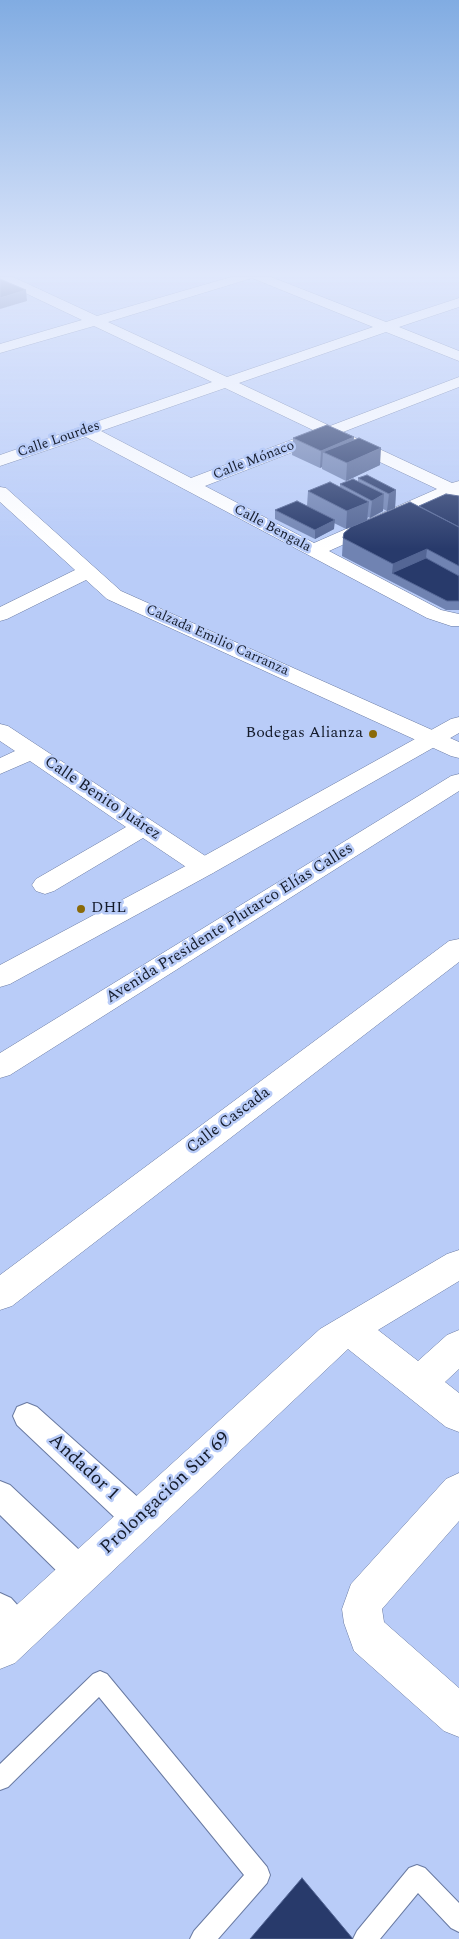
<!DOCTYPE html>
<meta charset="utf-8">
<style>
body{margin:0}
canvas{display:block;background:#b9ccf8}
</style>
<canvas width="459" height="1939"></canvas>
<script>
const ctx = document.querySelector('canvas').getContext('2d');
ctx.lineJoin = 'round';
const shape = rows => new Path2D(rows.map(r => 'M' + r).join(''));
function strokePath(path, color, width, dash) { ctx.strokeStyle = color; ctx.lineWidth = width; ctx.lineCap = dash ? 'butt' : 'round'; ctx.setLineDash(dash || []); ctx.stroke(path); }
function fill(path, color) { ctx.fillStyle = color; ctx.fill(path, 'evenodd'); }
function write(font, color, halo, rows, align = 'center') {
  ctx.font = font + ' Spectral,serif'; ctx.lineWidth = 5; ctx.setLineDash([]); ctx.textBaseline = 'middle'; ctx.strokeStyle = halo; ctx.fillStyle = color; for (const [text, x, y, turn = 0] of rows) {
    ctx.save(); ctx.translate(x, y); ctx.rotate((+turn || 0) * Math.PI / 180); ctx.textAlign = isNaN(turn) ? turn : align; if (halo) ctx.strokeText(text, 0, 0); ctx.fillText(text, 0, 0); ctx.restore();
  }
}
const service = shape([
 [100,1671,107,1674,267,1867,270,1875,267,1883,218,1939,190,1939,194,1931,244,1875,99,1697,8,1787,0,1790,0,1764,93,1674,100,1671],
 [417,1865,425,1868,459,1903,459,1932,451,1928,418,1893,380,1939,353,1939,357,1931,409,1868,417,1865]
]);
const pedestrian = shape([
 [27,1403,37,1407,150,1508,154,1519,150,1530,139,1534,128,1530,17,1425,13,1416,17,1407,27,1403],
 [0,1481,10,1485,92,1562,96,1573,92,1584,81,1588,70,1584,0,1515,0,1481],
 [0,1593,11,1598,30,1619,35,1630,30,1641,19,1646,8,1641,0,1632,0,1593]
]);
const minor = shape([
 [0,277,13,277,97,316,231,277,271,277,386,322,459,298,459,307,399,327,459,351,459,361,386,332,239,383,330,426,459,377,459,387,343,432,452,483,459,481,459,498,451,496,329,551,441,610,459,614,459,626,451,626,427,618,86,437,0,466,0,455,212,382,94,326,0,353,0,344,82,320,0,281,0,277],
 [252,278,373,327,227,377,108,322,252,278],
 [225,388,315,431,191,478,101,431,225,388],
 [329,438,437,489,314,543,205,486,329,438],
 [0,487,6,488,121,591,459,742,459,758,451,756,107,599,86,580,7,619,0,621,0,607,75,570,0,502,0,487],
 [0,724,8,726,213,861,217,867,213,873,204,875,195,873,143,838,54,891,45,894,36,891,32,885,36,879,126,827,30,761,0,774,0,758,15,751,0,741,0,724],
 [459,939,459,962,12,1306,0,1310,0,1275,449,941,459,939],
 [459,1250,459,1281,378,1330,418,1361,447,1335,459,1330,459,1369,445,1382,459,1393,459,1432,446,1427,348,1349,15,1663,0,1669,0,1620,320,1329,447,1254,459,1250],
 [459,1473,459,1521,382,1609,384,1622,459,1688,459,1737,444,1731,354,1651,344,1623,342,1609,351,1584,446,1479,459,1473]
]);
const secondary = shape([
 [459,717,459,733,213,873,10,984,0,987,0,965,195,861,451,719,459,717],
 [459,774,459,791,10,1075,0,1078,0,1053,451,776,459,774]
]);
strokePath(service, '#697aa2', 2);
strokePath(pedestrian, '#697aa2', 2);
strokePath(minor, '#697aa2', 1);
strokePath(secondary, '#697aa2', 1);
fill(service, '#fff');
fill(pedestrian, '#fff');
fill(minor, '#fff');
fill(secondary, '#fff');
fill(shape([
 [293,438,354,440,380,465,346,481,322,469,322,467,320,468,292,455],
 [358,478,396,490,395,508,387,511,383,509,383,511,370,518,368,517,367,520,346,529,334,523,334,529,315,539,275,519,275,510,307,506,308,491,340,487,340,484,358,481],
 [459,496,459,610,446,610,342,556,343,538,419,506]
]), '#7083b2');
fill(shape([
 [26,290,27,301,0,309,0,298],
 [354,437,353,454,323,452,322,467,320,468,321,451],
 [381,448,380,465,346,481,347,463],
 [396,490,395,508,387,511,389,494],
 [384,494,383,511,370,518,372,501],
 [369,502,367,520,346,529,347,511],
 [335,520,334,529,315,539,315,530],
 [427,549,425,567,392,573,391,582,393,564]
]), '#546695');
const building = shape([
 [0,279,26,290,0,298,0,279],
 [327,425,354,437,321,451,293,438,327,425],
 [359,438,381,448,347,463,323,452,359,438],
 [367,475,396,490,389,494,358,478,367,475],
 [353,479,384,494,372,501,340,484,353,479],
 [330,482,369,502,347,511,308,491,330,482],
 [446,494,459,496,459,527,419,506,446,494],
 [297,501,335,520,315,530,275,510,297,501],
 [410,502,459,527,459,566,427,549,393,564,343,538,344,533,351,527,410,502],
 [426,558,459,576,459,601,447,601,392,573,426,558],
 [302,1878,353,1939,250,1939,302,1878]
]);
fill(building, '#283a6b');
strokePath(building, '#546695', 1);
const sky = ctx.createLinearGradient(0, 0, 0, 549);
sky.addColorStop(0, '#81ace2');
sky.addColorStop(0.5, '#e0e8fc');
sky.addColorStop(1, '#e0e8fc00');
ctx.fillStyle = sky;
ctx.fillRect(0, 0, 459, 549);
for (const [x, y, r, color] of [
 [373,734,5,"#8a6a09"],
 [81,909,5,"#8a6a09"]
]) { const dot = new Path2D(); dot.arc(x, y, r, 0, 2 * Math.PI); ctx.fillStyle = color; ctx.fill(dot); strokePath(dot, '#b9ccf8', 2); }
write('14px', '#151c2c', '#b9ccf8', [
 ["Calle Lourdes",59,440,-19],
 ["Calle Mónaco",254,461,-21],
 ["Calle Bengala",272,529,28],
 ["Calzada Emilio Carranza",217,641,24]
]);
write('16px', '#151c2c', '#b9ccf8', [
 ["Bodegas Alianza",363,734],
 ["DHL",91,909,"left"]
], 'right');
write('16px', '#151c2c', '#b9ccf8', [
 ["Calle Benito Juárez",102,799,34],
 ["Avenida Presidente Plutarco Elías Calles",230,924,-32],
 ["Calle Cascada",229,1121,-37]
]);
write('19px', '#151c2c', '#b9ccf8', [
 ["Andador 1",83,1468,43],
 ["Prolongación Sur 69",166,1494,-43]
]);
</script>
